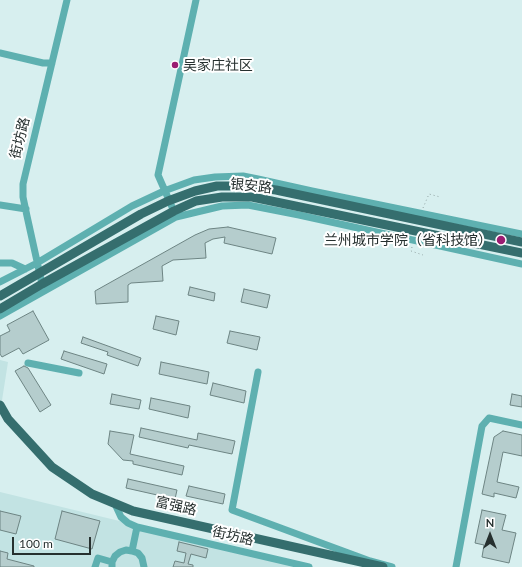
<!DOCTYPE html>
<meta charset="utf-8">
<style>
body{margin:0}
#map{position:relative;width:522px;height:567px;overflow:hidden;background:#d7efef;font-family:Lato,sans-serif}
canvas{display:block}
.north{position:absolute;left:470px;top:515px;width:40px;height:40px;-webkit-text-stroke:3px #fff;paint-order:stroke;rotate:0deg;font-size:11px;font-weight:700;line-height:16px;text-align:center;color:#26302f}
.north::after{content:'';display:block;margin:auto;width:14px;height:18px;background:#26302f;clip-path:polygon(50% 0,100% 100%,50% 72%,0 100%)}
.scale{position:absolute;left:12px;top:537px;width:79px;height:18px;box-sizing:border-box;border:2px solid #26302f;border-top:0;padding-left:5px;font-size:12px;line-height:14px;white-space:nowrap;color:#26302f;-webkit-text-stroke:3px #fff;paint-order:stroke}
</style>
<div id="map">
<canvas width="522" height="567"></canvas>
<div class="north">N</div>
<div class="scale">100 m</div>
</div>
<script>
const ctx = document.querySelector('canvas').getContext('2d');
ctx.lineJoin = 'round';
function fill(path, color) { ctx.fillStyle = color; ctx.fill(path, 'evenodd'); }
const shape = rows => new Path2D(rows.map(r => 'M' + r).join(''));
function strokePath(path, color, width, dash) { ctx.strokeStyle = color; ctx.lineWidth = width; ctx.lineCap = dash ? 'butt' : 'round'; ctx.setLineDash(dash || []); ctx.stroke(path); }
function write(font, color, halo, rows, align = 'center') {
  ctx.font = font + ' Lato,"Noto Sans SC",sans-serif'; ctx.lineWidth = 4; ctx.setLineDash([]); ctx.textBaseline = 'middle'; ctx.strokeStyle = halo; ctx.fillStyle = color; for (const [text, x, y, turn = 0] of rows) {
    ctx.save(); ctx.translate(x, y); ctx.rotate((+turn || 0) * Math.PI / 180); ctx.textAlign = isNaN(turn) ? turn : align; if (halo) ctx.strokeText(text, 0, 0); ctx.fillText(text, 0, 0); ctx.restore();
  }
}
fill(shape([
 [0,360,8,362,0,413],
 [0,492,136,525,307,567,0,567]
]), '#c2e3e3');
const building = shape([
 [228,227,276,238,272,254,224,243,225,237,213,239,205,243,206,258,173,260,162,266,163,281,131,283,128,285,128,302,96,304,95,291,195,235,209,229,228,227],
 [190,287,215,293,214,301,188,295,190,287],
 [244,289,270,295,267,308,241,302,244,289],
 [33,311,49,340,23,354,19,348,2,357,0,354,0,336,10,331,7,325,33,311],
 [156,316,179,321,176,335,153,329,156,316],
 [230,331,260,337,257,350,227,343,230,331],
 [83,337,141,358,138,366,107,355,108,352,81,343,83,337],
 [64,351,107,364,104,374,61,359,64,351],
 [161,362,209,372,207,384,159,374,161,362],
 [24,366,28,368,51,405,40,412,15,371,24,366],
 [213,383,246,391,244,403,210,395,213,383],
 [112,394,141,400,139,409,110,404,112,394],
 [512,394,522,396,522,407,510,405,512,394],
 [151,398,190,406,188,418,149,409,151,398],
 [141,428,197,440,198,433,235,441,232,454,189,445,188,448,139,437,141,428],
 [110,431,134,435,130,454,184,466,182,475,133,464,133,461,123,460,108,444,110,431],
 [503,431,522,435,522,456,503,452,497,482,519,487,516,498,494,493,494,497,482,494,494,437,503,431],
 [128,479,177,490,175,499,126,488,128,479],
 [189,486,225,494,223,504,186,496,189,486],
 [482,510,506,515,502,530,516,533,509,563,482,557,484,545,475,543,482,510],
 [0,511,21,516,16,534,0,530,0,511],
 [62,511,100,521,92,549,55,539,62,511],
 [179,542,208,549,206,558,191,554,188,564,193,565,193,567,173,567,175,561,184,563,186,553,177,551,179,542],
 [0,551,8,553,7,559,34,566,34,567,0,567,0,551]
]);
fill(building, '#b5cdcd');
strokePath(building, '#6d8483', 1);
strokePath(shape([
 [423,208,429,194,440,197],
 [412,247,411,251,423,255]
]), '#91a3a3', 1, [1, 3]);
strokePath(shape([
 [0,53,43,63,52,63],
 [0,205,26,209],
 [176,216,158,175,196,0],
 [0,263,12,263,25,269],
 [0,282,37,263,132,206,164,191,194,180,215,177,243,176,258,179,312,191,522,234],
 [42,284,27,216,23,197,23,184,67,0],
 [0,316,176,217,222,206,248,205,299,215,522,264],
 [28,363,79,373],
 [258,372,232,510,370,561,392,567],
 [115,504,121,517,128,523,137,527,309,567],
 [132,551,137,527],
 [95,567,98,558,112,562],
 [112,567,112,562,115,556,120,552,126,550,132,551,138,553,142,558,144,567],
 [456,567,482,426,489,418,522,425]
]), '#5eb0b0', 7);
strokePath(shape([
 [0,296,141,214,168,201,195,191,217,186,248,186,276,190,522,242],
 [0,309,42,284,174,211,196,201,222,197,252,197,522,253],
 [0,405,8,419,52,467,92,494,133,511,383,567]
]), '#356e6e', 9);
for (const [x, y, r, color] of [
 [175,65,4,"#9b1c72"],
 [501,240,5,"#9b1c72"]
]) { const dot = new Path2D(); dot.arc(x, y, r, 0, 2 * Math.PI); ctx.fillStyle = color; ctx.fill(dot); strokePath(dot, '#fff', 1.5); }
write('14px', '#26302f', '#fff', [
 ["吴家庄社区",183,65],
 ["兰州城市学院（省科技馆）",492,240,"right"]
], 'left');
write('14px', '#26302f', '#fff', [
 ["街坊路",20,138,-76],
 ["银安路",251,186,6],
 ["富强路",176,506,13],
 ["街坊路",233,536,13]
]);
</script>
